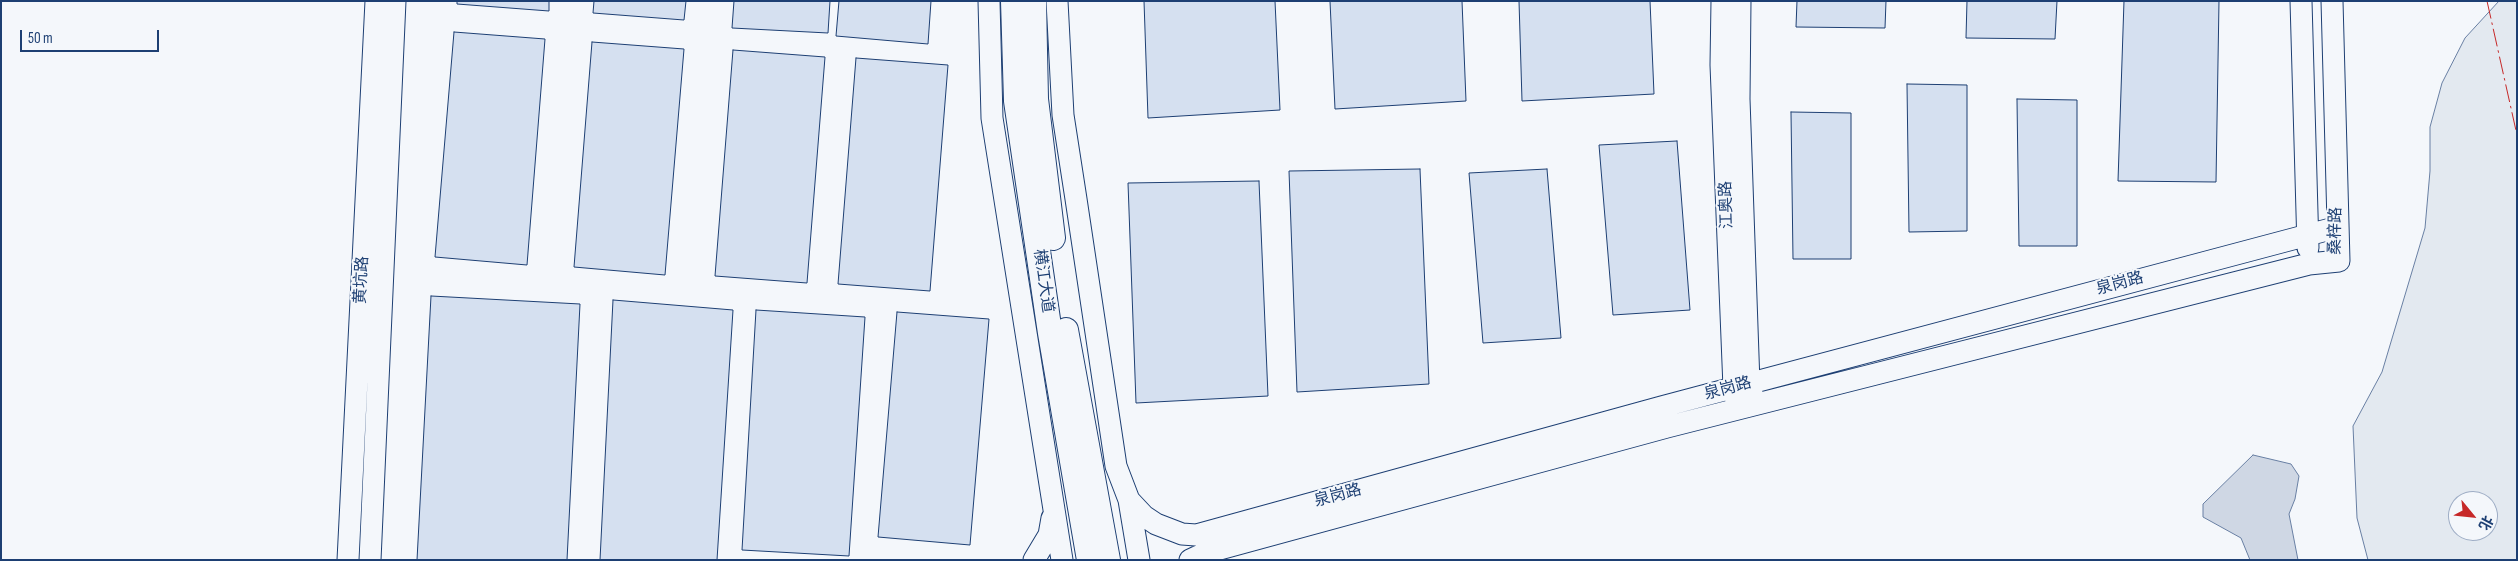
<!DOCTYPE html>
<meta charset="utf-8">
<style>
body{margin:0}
#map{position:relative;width:2518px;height:561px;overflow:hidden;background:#f4f7fb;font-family:"Sofia Sans Condensed","Noto Sans SC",sans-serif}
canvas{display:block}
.frame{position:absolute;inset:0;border:2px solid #1d3f73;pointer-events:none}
.north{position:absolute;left:2448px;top:491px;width:50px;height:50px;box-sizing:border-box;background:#f4f7fb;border:1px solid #9eadc5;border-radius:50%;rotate:118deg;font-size:14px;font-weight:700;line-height:20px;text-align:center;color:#1d3f73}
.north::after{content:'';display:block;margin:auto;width:18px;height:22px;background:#c62828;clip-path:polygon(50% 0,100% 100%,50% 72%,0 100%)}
.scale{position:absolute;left:20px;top:30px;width:139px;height:22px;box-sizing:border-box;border:2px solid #1d3f73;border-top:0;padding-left:6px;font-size:15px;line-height:18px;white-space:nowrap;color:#1d3f73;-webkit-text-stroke:4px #f4f7fb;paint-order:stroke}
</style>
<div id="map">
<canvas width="2518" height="561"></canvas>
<div class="frame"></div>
<div class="north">北</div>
<div class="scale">50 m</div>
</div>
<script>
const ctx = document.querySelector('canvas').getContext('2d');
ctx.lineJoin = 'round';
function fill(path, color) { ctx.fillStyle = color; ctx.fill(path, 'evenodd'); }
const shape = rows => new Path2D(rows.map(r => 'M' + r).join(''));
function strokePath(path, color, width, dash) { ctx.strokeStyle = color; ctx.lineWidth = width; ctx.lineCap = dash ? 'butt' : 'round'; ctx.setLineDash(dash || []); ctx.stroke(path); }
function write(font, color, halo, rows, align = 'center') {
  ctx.font = font + ' "Sofia Sans Condensed","Noto Sans SC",sans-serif'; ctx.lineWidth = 4; ctx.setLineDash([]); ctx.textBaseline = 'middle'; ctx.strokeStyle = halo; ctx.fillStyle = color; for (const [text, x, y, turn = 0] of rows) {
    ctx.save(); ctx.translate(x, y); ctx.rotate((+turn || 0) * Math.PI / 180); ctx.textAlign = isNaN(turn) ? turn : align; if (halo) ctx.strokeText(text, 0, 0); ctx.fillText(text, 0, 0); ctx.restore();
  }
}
const green = shape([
 [2499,1,2517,1,2517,560,2368,560,2357,518,2353,426,2382,372,2425,228,2430,171,2430,127,2442,83,2465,38,2499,1],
 [2458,501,2488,501,2488,531,2458,531,2458,501]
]);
fill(green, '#e3e9f0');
strokePath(green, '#687fa3', 1);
const water = shape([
 [2253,455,2291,464,2299,476,2295,499,2289,514,2298,560,2250,560,2241,538,2203,517,2203,504,2253,455]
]);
fill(water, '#cfd7e4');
strokePath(water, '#687fa3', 1);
const building = shape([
 [457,1,549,1,549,11,457,4,457,1],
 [594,1,686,1,684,20,593,13,594,1],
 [734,1,830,1,828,33,732,28,734,1],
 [839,1,931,1,928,44,836,36,839,1],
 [1144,1,1275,1,1280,110,1148,118,1144,1],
 [1330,1,1462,1,1466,101,1335,109,1330,1],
 [1519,1,1650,1,1654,94,1522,101,1519,1],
 [1797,1,1886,1,1885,28,1796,27,1797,1],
 [1967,1,2057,1,2055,39,1966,38,1967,1],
 [2124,1,2219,1,2216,182,2118,181,2124,1],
 [454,32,545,39,527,265,435,257,454,32],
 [592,42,684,49,665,275,574,267,592,42],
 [733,50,825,57,807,283,715,276,733,50],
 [856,58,948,65,930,291,838,284,856,58],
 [1907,84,1967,85,1967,231,1909,232,1907,84],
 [2017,99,2077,100,2077,246,2019,246,2017,99],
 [1791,112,1851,113,1851,259,1793,259,1791,112],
 [1677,141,1690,310,1613,315,1599,145,1677,141],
 [1420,169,1429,384,1297,392,1289,171,1420,169],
 [1547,169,1561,338,1483,343,1469,173,1547,169],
 [1259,181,1268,396,1136,403,1128,183,1259,181],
 [431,296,580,304,567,560,417,560,431,296],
 [613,300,733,310,717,560,600,560,613,300],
 [756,310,865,317,849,556,742,550,756,310],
 [897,312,989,319,970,545,878,537,897,312]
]);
fill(building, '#d5e0f0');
strokePath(building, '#1d3f73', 1);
const tertiary = shape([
 [989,1,992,118,1062,560],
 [1057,1,1063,115,1076,199,1116,466,1129,500,1139,560],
 [1722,1,1721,65,1734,388,1736,401],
 [1740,1,1739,99,1749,384,1753,397],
 [2301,1,2308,248],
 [1129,500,1144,516,1156,524,1182,534,1196,535,1661,407,2338,227],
 [348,560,376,1],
 [370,560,395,1],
 [1034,560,1049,535,1052,518],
 [1190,560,1205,553,1667,427,2309,264,2339,261,2332,1]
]);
const secondary = shape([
 [1013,1,1016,101,1050,333,1089,560],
 [1034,1,1036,99,1053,238],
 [1066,330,1108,560]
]);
strokePath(tertiary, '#1d3f73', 23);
strokePath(secondary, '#1d3f73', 26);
strokePath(tertiary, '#f4f7fb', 21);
strokePath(secondary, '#f4f7fb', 24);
strokePath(shape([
 [2487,1,2517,135]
]), '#c62828', 1, [18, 4, 2.5, 4]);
write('16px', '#1d3f73', '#f4f7fb', [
 ["江奥路",1727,205,-92],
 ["桑梓路",2336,231,-89],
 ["黄坑路",362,280,-87],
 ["横江大道",1043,281,82],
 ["泉岗路",2120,284,-15],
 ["泉岗路",1728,389,-15],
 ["泉岗路",1338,496,-15]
]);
</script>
